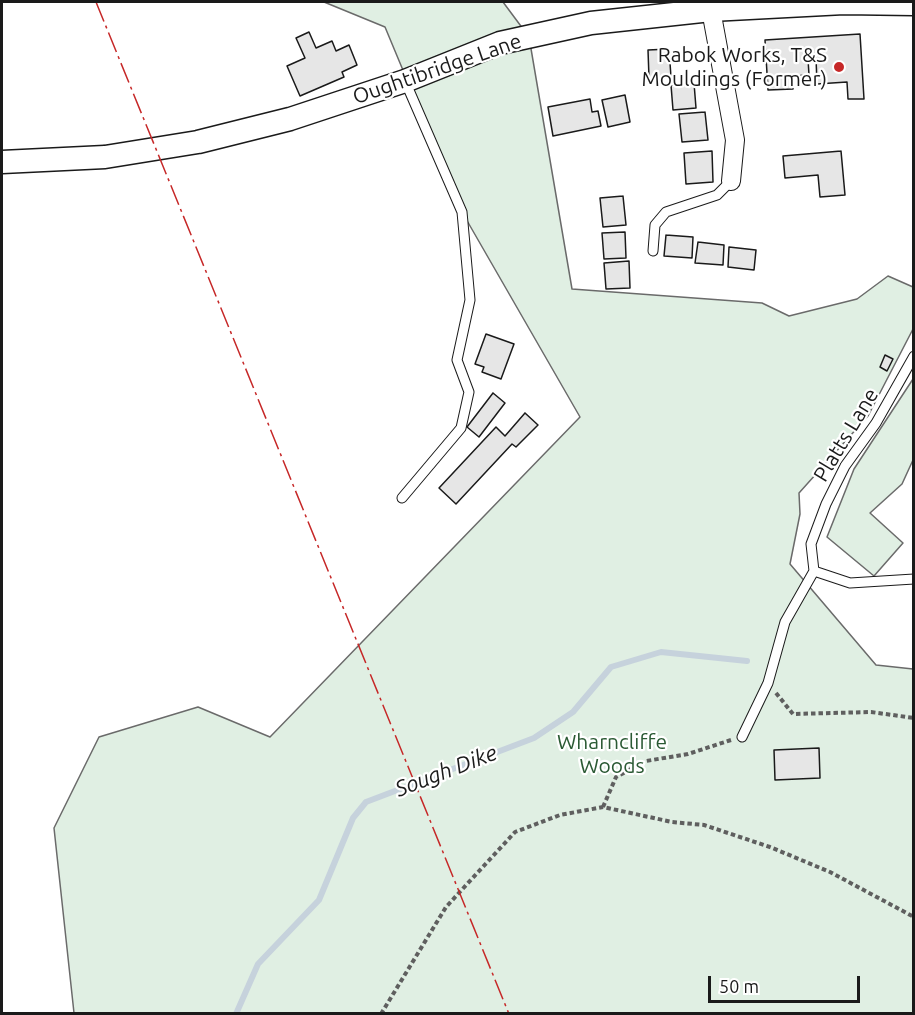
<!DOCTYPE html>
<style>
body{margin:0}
#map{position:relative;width:915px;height:1015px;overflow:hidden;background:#fff;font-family:Ubuntu,sans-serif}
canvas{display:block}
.frame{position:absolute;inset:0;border:3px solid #1a1a1a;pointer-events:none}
.scale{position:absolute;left:708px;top:976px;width:152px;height:27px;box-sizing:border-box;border:3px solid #1a1a1a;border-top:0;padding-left:8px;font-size:18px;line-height:21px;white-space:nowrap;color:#1a1a1a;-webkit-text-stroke:4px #fff;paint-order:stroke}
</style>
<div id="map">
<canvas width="915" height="1015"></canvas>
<div class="frame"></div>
<div class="scale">50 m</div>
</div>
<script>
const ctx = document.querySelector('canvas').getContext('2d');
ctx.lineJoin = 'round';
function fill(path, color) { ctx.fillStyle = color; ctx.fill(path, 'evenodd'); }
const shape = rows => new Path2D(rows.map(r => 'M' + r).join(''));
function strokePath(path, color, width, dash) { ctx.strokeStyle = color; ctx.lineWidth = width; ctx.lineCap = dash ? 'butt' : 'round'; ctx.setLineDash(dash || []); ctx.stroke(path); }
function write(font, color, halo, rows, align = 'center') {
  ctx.font = font + ' Ubuntu,sans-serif'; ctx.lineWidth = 4.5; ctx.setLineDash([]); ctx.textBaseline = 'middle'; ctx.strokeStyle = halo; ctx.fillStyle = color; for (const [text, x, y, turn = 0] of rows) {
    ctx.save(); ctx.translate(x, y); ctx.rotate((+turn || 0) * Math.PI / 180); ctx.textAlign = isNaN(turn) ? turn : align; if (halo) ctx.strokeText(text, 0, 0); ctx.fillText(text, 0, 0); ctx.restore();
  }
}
const green = shape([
 [324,2,503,2,529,37,572,289,762,303,789,316,857,299,888,276,913,287,913,329,868,416,799,493,800,514,790,564,876,665,913,669,913,1013,74,1013,54,828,99,737,198,707,270,737,580,417,462,212,385,27,324,2],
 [913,379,913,460,902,484,870,513,903,543,874,576,827,537,854,469,913,379]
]);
fill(green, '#e0efe3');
strokePath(green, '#6a6a6a', 1.5);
strokePath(shape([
 [236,1014,258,964,319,900,353,818,366,802,534,738,573,712,611,667,661,652,747,661]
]), '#c6d2dc', 6);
const building = shape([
 [309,32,316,48,332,41,336,51,349,45,357,65,342,72,344,77,300,96,287,66,305,58,296,38,309,32],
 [860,34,864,99,848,99,847,82,817,84,816,58,808,59,809,75,792,76,793,89,768,90,765,40,860,34],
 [669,49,671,77,649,78,648,50,669,49],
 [694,83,696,108,673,110,671,85,694,83],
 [625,95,630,122,608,127,602,100,625,95],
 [590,99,592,112,598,111,601,126,553,136,548,107,590,99],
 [705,112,708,140,682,142,679,114,705,112],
 [712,151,713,182,686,184,684,153,712,151],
 [841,151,845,195,820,197,818,175,785,178,783,156,841,151],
 [623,196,626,225,603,227,600,198,623,196],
 [625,232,626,258,604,259,602,233,625,232],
 [666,235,693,237,692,258,664,256,666,235],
 [698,242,724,245,723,265,695,263,698,242],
 [729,247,756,250,754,270,728,267,729,247],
 [629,261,630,288,606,289,604,263,629,261],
 [486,334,514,344,501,379,482,372,484,367,475,364,486,334],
 [885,355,893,359,887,371,880,367,885,355],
 [493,393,505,403,479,437,467,427,493,393],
 [525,413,538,425,516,447,512,444,456,504,439,488,496,427,505,436,525,413],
 [819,748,820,778,775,780,774,750,819,748]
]);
fill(building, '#e6e6e6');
strokePath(building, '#1a1a1a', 1.5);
const service = shape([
 [653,251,655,225,666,212,717,195,731,181],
 [402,498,461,428,469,392,457,360,470,300,462,212,405,81],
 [814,571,811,544,826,504,845,466,876,423,914,356],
 [814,571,850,583,914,579],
 [742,737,768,683,785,622,814,571]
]);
const minor = shape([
 [711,10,735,140,731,181]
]);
const tertiary = shape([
 [2,162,105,157,198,142,290,119,405,81,500,43,591,23,711,10,844,3,914,4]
]);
strokePath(service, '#1a1a1a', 11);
strokePath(minor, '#1a1a1a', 20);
strokePath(tertiary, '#1a1a1a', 25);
strokePath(shape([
 [776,693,793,714,871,712,914,718],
 [603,807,616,777,646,761,688,754,731,740],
 [381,1014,446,907,515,832,560,815,603,807,672,822,704,825,770,847,830,872,914,917]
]), '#5f5f5f', 4, [4.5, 3]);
strokePath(service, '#fff', 9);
strokePath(minor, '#fff', 18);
strokePath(tertiary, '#fff', 22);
strokePath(shape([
 [96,2,509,1014]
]), '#c62828', 1.5, [21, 4.5, 3, 4.5]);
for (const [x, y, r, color] of [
 [839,67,6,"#c62828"]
]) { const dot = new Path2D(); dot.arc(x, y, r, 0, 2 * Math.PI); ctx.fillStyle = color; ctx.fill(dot); strokePath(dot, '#fff', 2); }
write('21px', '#1a1a1a', '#fff', [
 ["Rabok Works, T&S",827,55],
 ["Mouldings (Former)",827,79]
], 'right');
write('21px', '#1a1a1a', '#fff', [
 ["Oughtibridge Lane",437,69,-19],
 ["Platts Lane",846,435,-59]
]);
write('21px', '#2b5a34', '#fff', [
 ["Wharncliffe",612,742],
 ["Woods",612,766]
]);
write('italic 22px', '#1a1a1a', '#fff', [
 ["Sough Dike",446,771,-21]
]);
</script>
